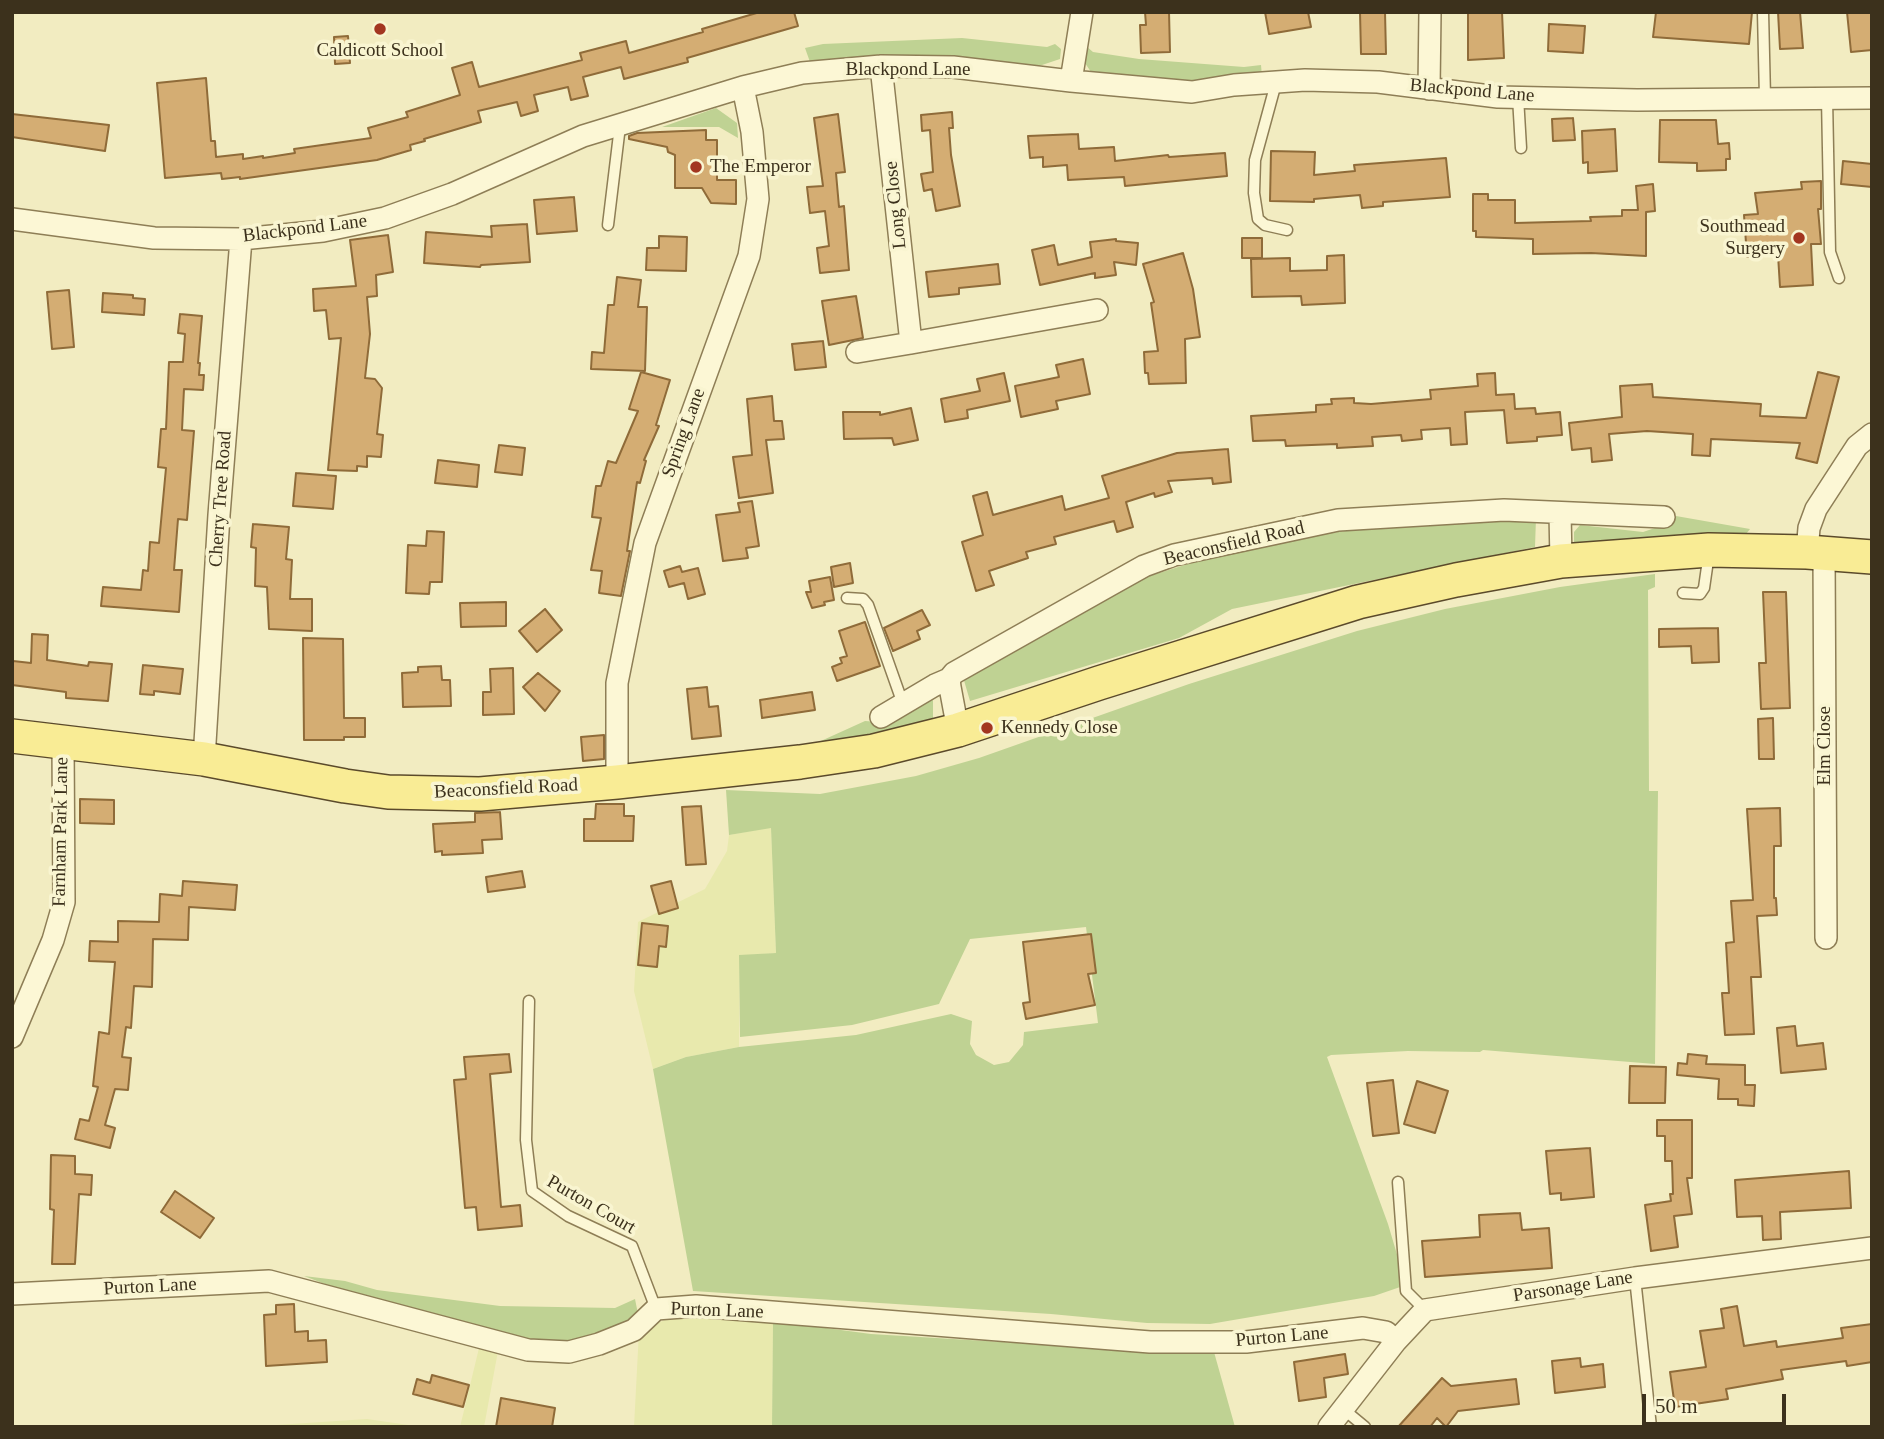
<!DOCTYPE html>
<style>
body{margin:0}
#map{position:relative;width:1884px;height:1439px;overflow:hidden;background:#f2ecc1;font-family:Georgia,serif}
canvas{display:block}
.frame{position:absolute;inset:0;border:14px solid #3c311c;pointer-events:none}
.scale{position:absolute;left:1642px;top:1394px;width:144px;height:32px;box-sizing:border-box;border:4px solid #3c311c;border-top:0;padding-left:9px;font-size:21px;line-height:24px;white-space:nowrap;color:#3c311c;-webkit-text-stroke:5px #f9f5d1;paint-order:stroke}
</style>
<div id="map">
<canvas width="1884" height="1439"></canvas>
<div class="frame"></div>
<div class="scale">50 m</div>
</div>
<script>
const ctx = document.querySelector('canvas').getContext('2d');
ctx.lineJoin = 'round';
function fill(path, color) { ctx.fillStyle = color; ctx.fill(path, 'evenodd'); }
const shape = rows => new Path2D(rows.map(r => 'M' + r).join(''));
function strokePath(path, color, width, dash) { ctx.strokeStyle = color; ctx.lineWidth = width; ctx.lineCap = dash ? 'butt' : 'round'; ctx.setLineDash(dash || []); ctx.stroke(path); }
function write(font, color, halo, rows, align = 'center') {
  ctx.font = font + ' Georgia,serif'; ctx.lineWidth = 7; ctx.setLineDash([]); ctx.textBaseline = 'middle'; ctx.strokeStyle = halo; ctx.fillStyle = color; for (const [text, x, y, turn = 0] of rows) {
    ctx.save(); ctx.translate(x, y); ctx.rotate((+turn || 0) * Math.PI / 180); ctx.textAlign = isNaN(turn) ? turn : align; if (halo) ctx.strokeText(text, 0, 0); ctx.fillText(text, 0, 0); ctx.restore();
  }
}
fill(shape([
 [771,827,776,953,739,956,739,1047,686,1057,653,1069,634,991,638,922,705,889,727,851,729,835],
 [698,1315,773,1321,772,1427,634,1427,639,1331,669,1318],
 [479,1348,498,1351,484,1427,460,1427],
 [367,1419,422,1427,246,1427]
]), '#e8e9ad');
fill(shape([
 [962,38,1047,47,1055,44,1061,49,1060,59,1039,66,960,58,810,62,805,48,823,44],
 [1086,46,1093,52,1139,59,1244,67,1261,65,1262,76,1247,80,1177,81,1116,76,1091,72,1083,60],
 [716,108,737,123,738,138,719,127,662,127],
 [1676,516,1750,529,1743,538,1585,549,1574,543,1574,532,1580,525,1643,532,1670,523],
 [1536,518,1535,547,1232,609,1179,638,970,701,963,677,1137,580,1251,544,1403,523],
 [1655,574,1655,587,1648,590,1649,791,1658,791,1655,1064,1483,1050,1480,1052,1408,1051,1331,1055,1327,1057,1388,1224,1406,1285,1374,1296,1210,1324,1147,1323,1051,1314,693,1291,653,1069,686,1057,739,1047,856,1035,951,1014,972,1021,970,1044,976,1055,994,1065,1009,1062,1023,1045,1024,1032,1098,1023,1086,927,970,939,939,1004,852,1025,740,1037,739,955,776,953,771,828,729,835,726,790,820,794,916,776,979,758,1189,684,1357,631,1445,609,1560,587],
 [933,700,933,725,801,750,865,721,879,722],
 [304,1276,345,1281,377,1290,500,1306,615,1308,635,1299,639,1319,565,1348,520,1340,338,1289],
 [773,1321,871,1334,1182,1353,1214,1352,1235,1427,772,1427]
]), '#bfd293');
const building = shape([
 [760,12,794,12,798,26,687,58,688,62,624,79,621,67,583,77,588,96,571,100,568,87,534,95,538,111,521,116,517,102,478,111,481,122,424,139,425,141,410,145,411,150,377,160,240,179,240,177,222,179,221,173,165,178,157,83,206,78,211,141,215,141,216,157,243,154,243,159,263,156,263,158,295,153,294,149,371,138,368,128,408,117,406,112,460,95,452,68,472,62,479,87,582,60,580,53,626,41,629,53,703,32,702,29,760,12],
 [1145,12,1169,12,1170,52,1141,53,1140,25,1146,25,1145,12],
 [1265,12,1308,12,1311,27,1269,34,1265,12],
 [1360,12,1385,12,1386,54,1361,54,1360,12],
 [1468,12,1502,12,1504,58,1468,60,1468,12],
 [1656,12,1752,12,1749,44,1653,37,1656,12],
 [1778,12,1800,12,1803,48,1780,49,1778,12],
 [1847,12,1872,12,1872,50,1851,52,1847,12],
 [1549,24,1585,26,1583,53,1548,51,1549,24],
 [348,36,350,63,335,64,334,37,348,36],
 [952,112,953,128,949,128,951,155,960,206,936,211,932,189,924,191,921,174,933,172,930,130,922,131,921,115,952,112],
 [12,114,109,125,105,151,12,137,12,114],
 [838,114,845,172,836,173,839,207,844,206,849,270,820,273,817,248,829,246,825,211,810,213,807,187,823,186,814,118,838,114],
 [1573,118,1575,140,1553,141,1552,119,1573,118],
 [1660,120,1716,120,1718,144,1729,143,1730,159,1726,159,1726,170,1697,171,1697,163,1659,162,1660,120],
 [1615,129,1617,171,1588,173,1588,162,1583,163,1582,131,1615,129],
 [706,130,706,140,717,140,717,180,736,180,736,204,711,203,702,188,675,188,675,155,668,152,667,147,629,139,629,136,637,133,706,130],
 [1078,134,1079,149,1114,147,1115,161,1168,155,1169,157,1225,153,1227,176,1125,186,1124,177,1068,180,1067,165,1043,167,1043,157,1030,158,1028,136,1078,134],
 [1271,151,1315,152,1314,175,1355,171,1354,165,1446,158,1450,197,1383,202,1383,206,1362,208,1360,195,1314,199,1314,202,1270,201,1271,151],
 [1843,161,1872,164,1872,187,1841,184,1843,161],
 [1821,181,1821,209,1818,209,1821,244,1811,244,1813,285,1780,287,1778,255,1747,257,1744,215,1758,214,1755,193,1802,189,1801,182,1821,181],
 [1653,184,1655,211,1646,212,1646,256,1591,253,1533,254,1533,239,1476,237,1476,231,1473,231,1473,194,1488,194,1488,200,1515,200,1515,223,1591,221,1590,217,1622,216,1622,210,1638,210,1636,186,1653,184],
 [574,197,577,231,537,234,534,200,574,197],
 [527,224,530,262,481,265,480,267,424,263,426,232,492,237,491,226,527,224],
 [388,235,393,272,376,275,377,296,367,297,370,334,365,378,375,379,382,388,377,434,383,435,381,457,367,456,367,467,357,466,357,471,328,470,341,338,329,339,326,310,314,311,313,289,356,286,350,240,388,235],
 [659,236,687,237,686,271,646,270,647,248,659,248,659,236],
 [1242,238,1262,238,1262,258,1242,258,1242,238],
 [1116,239,1116,241,1138,243,1136,265,1114,262,1116,275,1095,278,1095,273,1040,285,1032,250,1054,245,1058,265,1092,257,1090,242,1116,239],
 [1183,253,1193,289,1200,337,1185,339,1186,383,1149,384,1148,373,1145,373,1144,352,1158,351,1151,303,1154,302,1143,264,1183,253],
 [1344,255,1345,303,1302,305,1301,296,1252,297,1251,259,1290,258,1290,271,1327,270,1327,256,1344,255],
 [998,264,1000,284,959,288,959,294,929,297,926,272,998,264],
 [617,277,641,280,638,307,647,307,645,371,591,369,592,352,604,353,608,305,614,305,617,277],
 [69,290,74,347,52,349,47,292,69,290],
 [103,293,133,295,133,298,145,299,144,315,102,312,103,293],
 [856,296,863,338,829,345,822,301,856,296],
 [180,314,202,316,198,363,200,363,199,375,204,375,203,390,184,389,182,430,194,431,187,520,178,519,174,570,182,570,179,612,101,606,103,587,141,590,143,570,148,571,150,542,159,543,166,468,158,467,161,429,166,429,169,362,183,362,185,334,178,333,180,314],
 [823,341,826,367,795,370,792,344,823,341],
 [1083,359,1090,394,1056,401,1058,409,1021,417,1015,386,1059,377,1056,365,1083,359],
 [641,372,670,380,656,425,659,426,644,460,646,461,640,483,637,482,627,551,630,551,621,596,599,593,602,571,591,570,601,518,592,517,596,486,601,486,608,461,616,463,638,411,629,409,641,372],
 [1818,372,1839,377,1817,463,1796,458,1800,443,1711,439,1710,456,1692,455,1693,434,1647,431,1609,434,1612,460,1592,462,1591,448,1572,450,1569,423,1622,417,1620,386,1652,384,1653,397,1761,404,1760,416,1806,418,1818,372],
 [1004,373,1010,401,967,410,968,418,945,422,941,399,980,391,977,379,1004,373],
 [1495,373,1496,395,1514,394,1515,409,1535,408,1536,414,1560,412,1562,435,1537,437,1537,441,1507,443,1504,410,1465,412,1467,444,1451,445,1450,428,1421,430,1422,439,1402,441,1401,435,1372,437,1373,446,1337,448,1337,444,1286,446,1285,440,1253,441,1251,416,1316,412,1316,405,1332,404,1331,399,1354,398,1354,403,1371,404,1431,399,1430,390,1478,386,1477,374,1495,373],
 [772,396,774,421,782,421,784,439,766,440,773,493,739,498,733,457,752,455,747,399,772,396],
 [911,408,918,440,894,445,892,438,844,439,843,412,880,412,880,415,911,408],
 [499,445,525,448,522,475,495,472,499,445],
 [1228,449,1231,482,1213,484,1212,478,1168,481,1172,492,1155,497,1154,493,1126,502,1133,527,1117,532,1114,521,1054,537,1056,544,1026,552,1028,558,989,571,994,585,976,591,962,542,983,535,973,496,987,492,993,515,1062,496,1065,510,1109,498,1102,476,1177,453,1228,449],
 [438,460,479,465,477,487,435,483,438,460],
 [296,473,336,476,333,509,293,506,296,473],
 [752,501,759,546,746,548,748,558,723,561,716,515,740,512,738,503,752,501],
 [253,524,289,527,286,559,292,560,290,599,312,599,312,631,269,629,267,587,255,586,256,548,251,547,253,524],
 [427,531,444,532,442,582,430,582,429,594,406,593,408,545,426,546,427,531],
 [850,563,853,583,834,587,831,567,850,563],
 [680,566,682,572,698,568,705,594,688,599,684,583,669,587,664,571,680,566],
 [830,577,834,600,824,602,825,605,812,608,806,592,811,592,809,581,830,577],
 [1763,592,1786,592,1790,708,1761,709,1759,663,1766,663,1763,592],
 [506,602,506,626,461,627,460,603,506,602],
 [545,609,562,630,537,652,519,631,545,609],
 [922,610,930,625,917,631,920,639,893,651,884,628,922,610],
 [865,622,880,666,837,681,832,667,842,663,840,658,847,656,839,631,865,622],
 [1718,628,1719,662,1692,663,1691,646,1659,647,1659,629,1718,628],
 [32,634,48,635,47,660,88,666,89,662,112,664,108,701,66,698,66,692,12,685,13,661,31,663,32,634],
 [303,638,343,639,344,718,365,718,365,737,344,737,344,740,304,740,303,638],
 [143,665,183,669,180,694,154,691,154,695,140,694,143,665],
 [441,666,442,680,450,680,451,706,403,707,402,673,418,672,418,667,441,666],
 [513,668,514,714,483,715,483,692,491,692,490,669,513,668],
 [538,673,560,691,545,711,523,687,538,673],
 [707,687,709,707,718,706,721,736,692,739,687,689,707,687],
 [812,692,815,710,762,718,760,700,812,692],
 [1773,718,1774,759,1759,759,1758,719,1773,718],
 [604,735,604,759,583,761,581,737,604,735],
 [80,799,114,800,114,824,80,823,80,799],
 [596,804,624,804,624,816,634,816,633,841,584,841,584,819,595,819,596,804],
 [701,806,706,864,686,865,682,807,701,806],
 [1780,808,1781,846,1774,846,1774,898,1776,898,1777,915,1757,916,1761,977,1751,977,1754,1034,1725,1035,1722,993,1729,993,1726,943,1734,942,1731,901,1753,900,1747,809,1780,808],
 [500,812,502,839,482,840,483,853,442,855,442,851,435,852,433,824,475,822,475,813,500,812],
 [522,871,525,887,488,892,486,877,522,871],
 [183,881,237,885,235,910,189,907,188,940,153,939,152,987,134,986,131,1028,126,1027,122,1057,131,1058,128,1090,115,1089,105,1125,115,1128,110,1148,75,1139,80,1119,89,1121,98,1087,93,1086,99,1032,109,1034,115,962,89,961,90,941,118,942,118,921,159,922,160,894,182,896,183,881],
 [671,881,678,908,659,914,651,886,671,881],
 [642,923,668,926,666,947,659,946,657,967,638,965,642,923],
 [1091,934,1096,973,1088,974,1095,1005,1026,1019,1023,1003,1030,1002,1023,942,1091,934],
 [1795,1026,1797,1046,1823,1043,1826,1069,1781,1073,1777,1028,1795,1026],
 [509,1054,511,1072,490,1074,501,1207,520,1205,522,1226,478,1230,476,1207,465,1208,454,1080,466,1079,464,1057,509,1054],
 [1688,1054,1707,1056,1706,1064,1745,1065,1745,1085,1755,1085,1754,1106,1738,1105,1738,1099,1718,1099,1719,1079,1677,1075,1678,1063,1687,1064,1688,1054],
 [1630,1066,1666,1067,1665,1103,1629,1103,1630,1066],
 [1393,1080,1399,1133,1373,1136,1367,1083,1393,1080],
 [1417,1081,1448,1091,1435,1133,1404,1124,1417,1081],
 [1657,1120,1692,1120,1692,1178,1687,1178,1692,1214,1674,1216,1678,1247,1651,1251,1645,1205,1671,1201,1670,1194,1673,1194,1672,1161,1665,1161,1665,1136,1657,1136,1657,1120],
 [1590,1148,1594,1197,1561,1200,1561,1193,1550,1194,1546,1151,1590,1148],
 [51,1155,75,1156,75,1174,92,1175,91,1195,79,1194,75,1264,52,1264,54,1210,50,1209,51,1155],
 [1849,1171,1851,1208,1780,1212,1781,1239,1763,1240,1762,1216,1737,1217,1735,1180,1849,1171],
 [175,1191,214,1218,200,1238,161,1212,175,1191],
 [1520,1213,1522,1230,1549,1228,1552,1268,1425,1277,1422,1241,1480,1237,1479,1215,1520,1213],
 [294,1304,295,1332,308,1331,308,1341,326,1340,327,1362,266,1366,264,1315,276,1314,276,1305,294,1304],
 [1737,1306,1744,1346,1776,1341,1777,1347,1843,1338,1841,1328,1872,1324,1872,1362,1847,1366,1846,1361,1781,1370,1783,1379,1726,1389,1728,1399,1675,1407,1670,1372,1706,1367,1700,1331,1724,1328,1721,1309,1737,1306],
 [1345,1354,1348,1374,1324,1378,1326,1397,1299,1401,1294,1362,1345,1354],
 [1580,1358,1581,1367,1603,1364,1605,1387,1555,1393,1552,1361,1580,1358],
 [432,1375,469,1385,463,1407,413,1394,417,1379,430,1383,432,1375],
 [1442,1378,1451,1386,1516,1379,1519,1404,1458,1411,1446,1427,1437,1418,1430,1427,1398,1427,1442,1378],
 [501,1398,555,1408,552,1427,496,1427,501,1398]
]);
fill(building, '#d4ad73');
strokePath(building, '#8f6b39', 2);
const lane = shape([
 [1763,12,1765,98],
 [1276,83,1255,160,1254,193,1258,219,1265,225,1287,230],
 [1518,97,1521,148],
 [1827,98,1830,252,1839,278],
 [608,225,620,126],
 [1683,593,1700,594,1704,588,1709,553],
 [847,598,863,599,868,605,903,704],
 [529,1001,526,1140,532,1191,568,1216,632,1246,656,1309],
 [1398,1182,1406,1291,1425,1310],
 [1635,1278,1651,1427],
 [1342,1408,1365,1427]
]);
const street = shape([
 [1071,81,1082,12],
 [1429,89,1430,12],
 [12,219,154,238,241,239,323,231,385,218,452,194,583,136,743,87,802,73,881,66,953,67,1071,81,1192,92,1234,85,1305,80,1378,82,1498,97,1637,100,1872,98],
 [911,343,1097,310],
 [857,352,911,343,881,66],
 [1560,513,1561,561],
 [1807,552,1809,528,1816,509,1857,446,1872,434],
 [1824,554,1826,938],
 [881,717,935,685,949,679],
 [958,730,950,687,949,679,954,673,1110,585,1144,566,1174,555,1338,520,1504,510,1664,517],
 [204,759,219,515,241,239],
 [617,782,617,683,645,543,749,256,758,199,752,132,743,87],
 [12,1037,53,940,64,902,63,743],
 [12,1294,269,1281,528,1350,569,1352,599,1344,634,1330,656,1309,696,1306,1150,1342,1246,1342,1363,1328,1386,1332,1396,1341],
 [1329,1427,1396,1341,1425,1310,1635,1278,1872,1248]
]);
const primary = shape([
 [12,736,204,759,345,786,388,792,480,794,617,782,800,762,874,751,958,730,1099,683,1358,602,1456,580,1561,561,1709,550,1807,552,1872,557]
]);
strokePath(lane, '#8e7e56', 13);
strokePath(street, '#8e7e56', 24);
strokePath(primary, '#5b4a2b', 36);
strokePath(lane, '#fcf7d5', 10);
strokePath(street, '#fcf7d5', 21);
strokePath(primary, '#f9ec95', 33);
for (const [x, y, r, color] of [
 [380,29,7,"#a33620"],
 [696,167,7,"#a33620"],
 [1799,238,7,"#a33620"],
 [987,728,7,"#a33620"]
]) { const dot = new Path2D(); dot.arc(x, y, r, 0, 2 * Math.PI); ctx.fillStyle = color; ctx.fill(dot); strokePath(dot, '#f9f5d1', 2.5); }
write('19px', '#3c311c', '#f9f5d1', [
 ["Caldicott School",380,51,"center"],
 ["The Emperor",710,167],
 ["Southmead",1785,227,"right"],
 ["Surgery",1785,249,"right"],
 ["Kennedy Close",1001,728]
], 'left');
write('19px', '#3c311c', '#f9f5d1', [
 ["Blackpond Lane",908,70],
 ["Blackpond Lane",1472,91,5],
 ["Long Close",896,205,-96],
 ["Blackpond Lane",305,229,-7],
 ["Spring Lane",684,433,-70],
 ["Cherry Tree Road",221,499,-86],
 ["Beaconsfield Road",1234,544,-13],
 ["Elm Close",1825,746,-90],
 ["Beaconsfield Road",506,789,-3],
 ["Farnham Park Lane",61,832,-89],
 ["Purton Court",591,1205,30],
 ["Purton Lane",150,1287,-3],
 ["Parsonage Lane",1573,1287,-9],
 ["Purton Lane",717,1311,2],
 ["Purton Lane",1282,1337,-5]
]);
</script>
